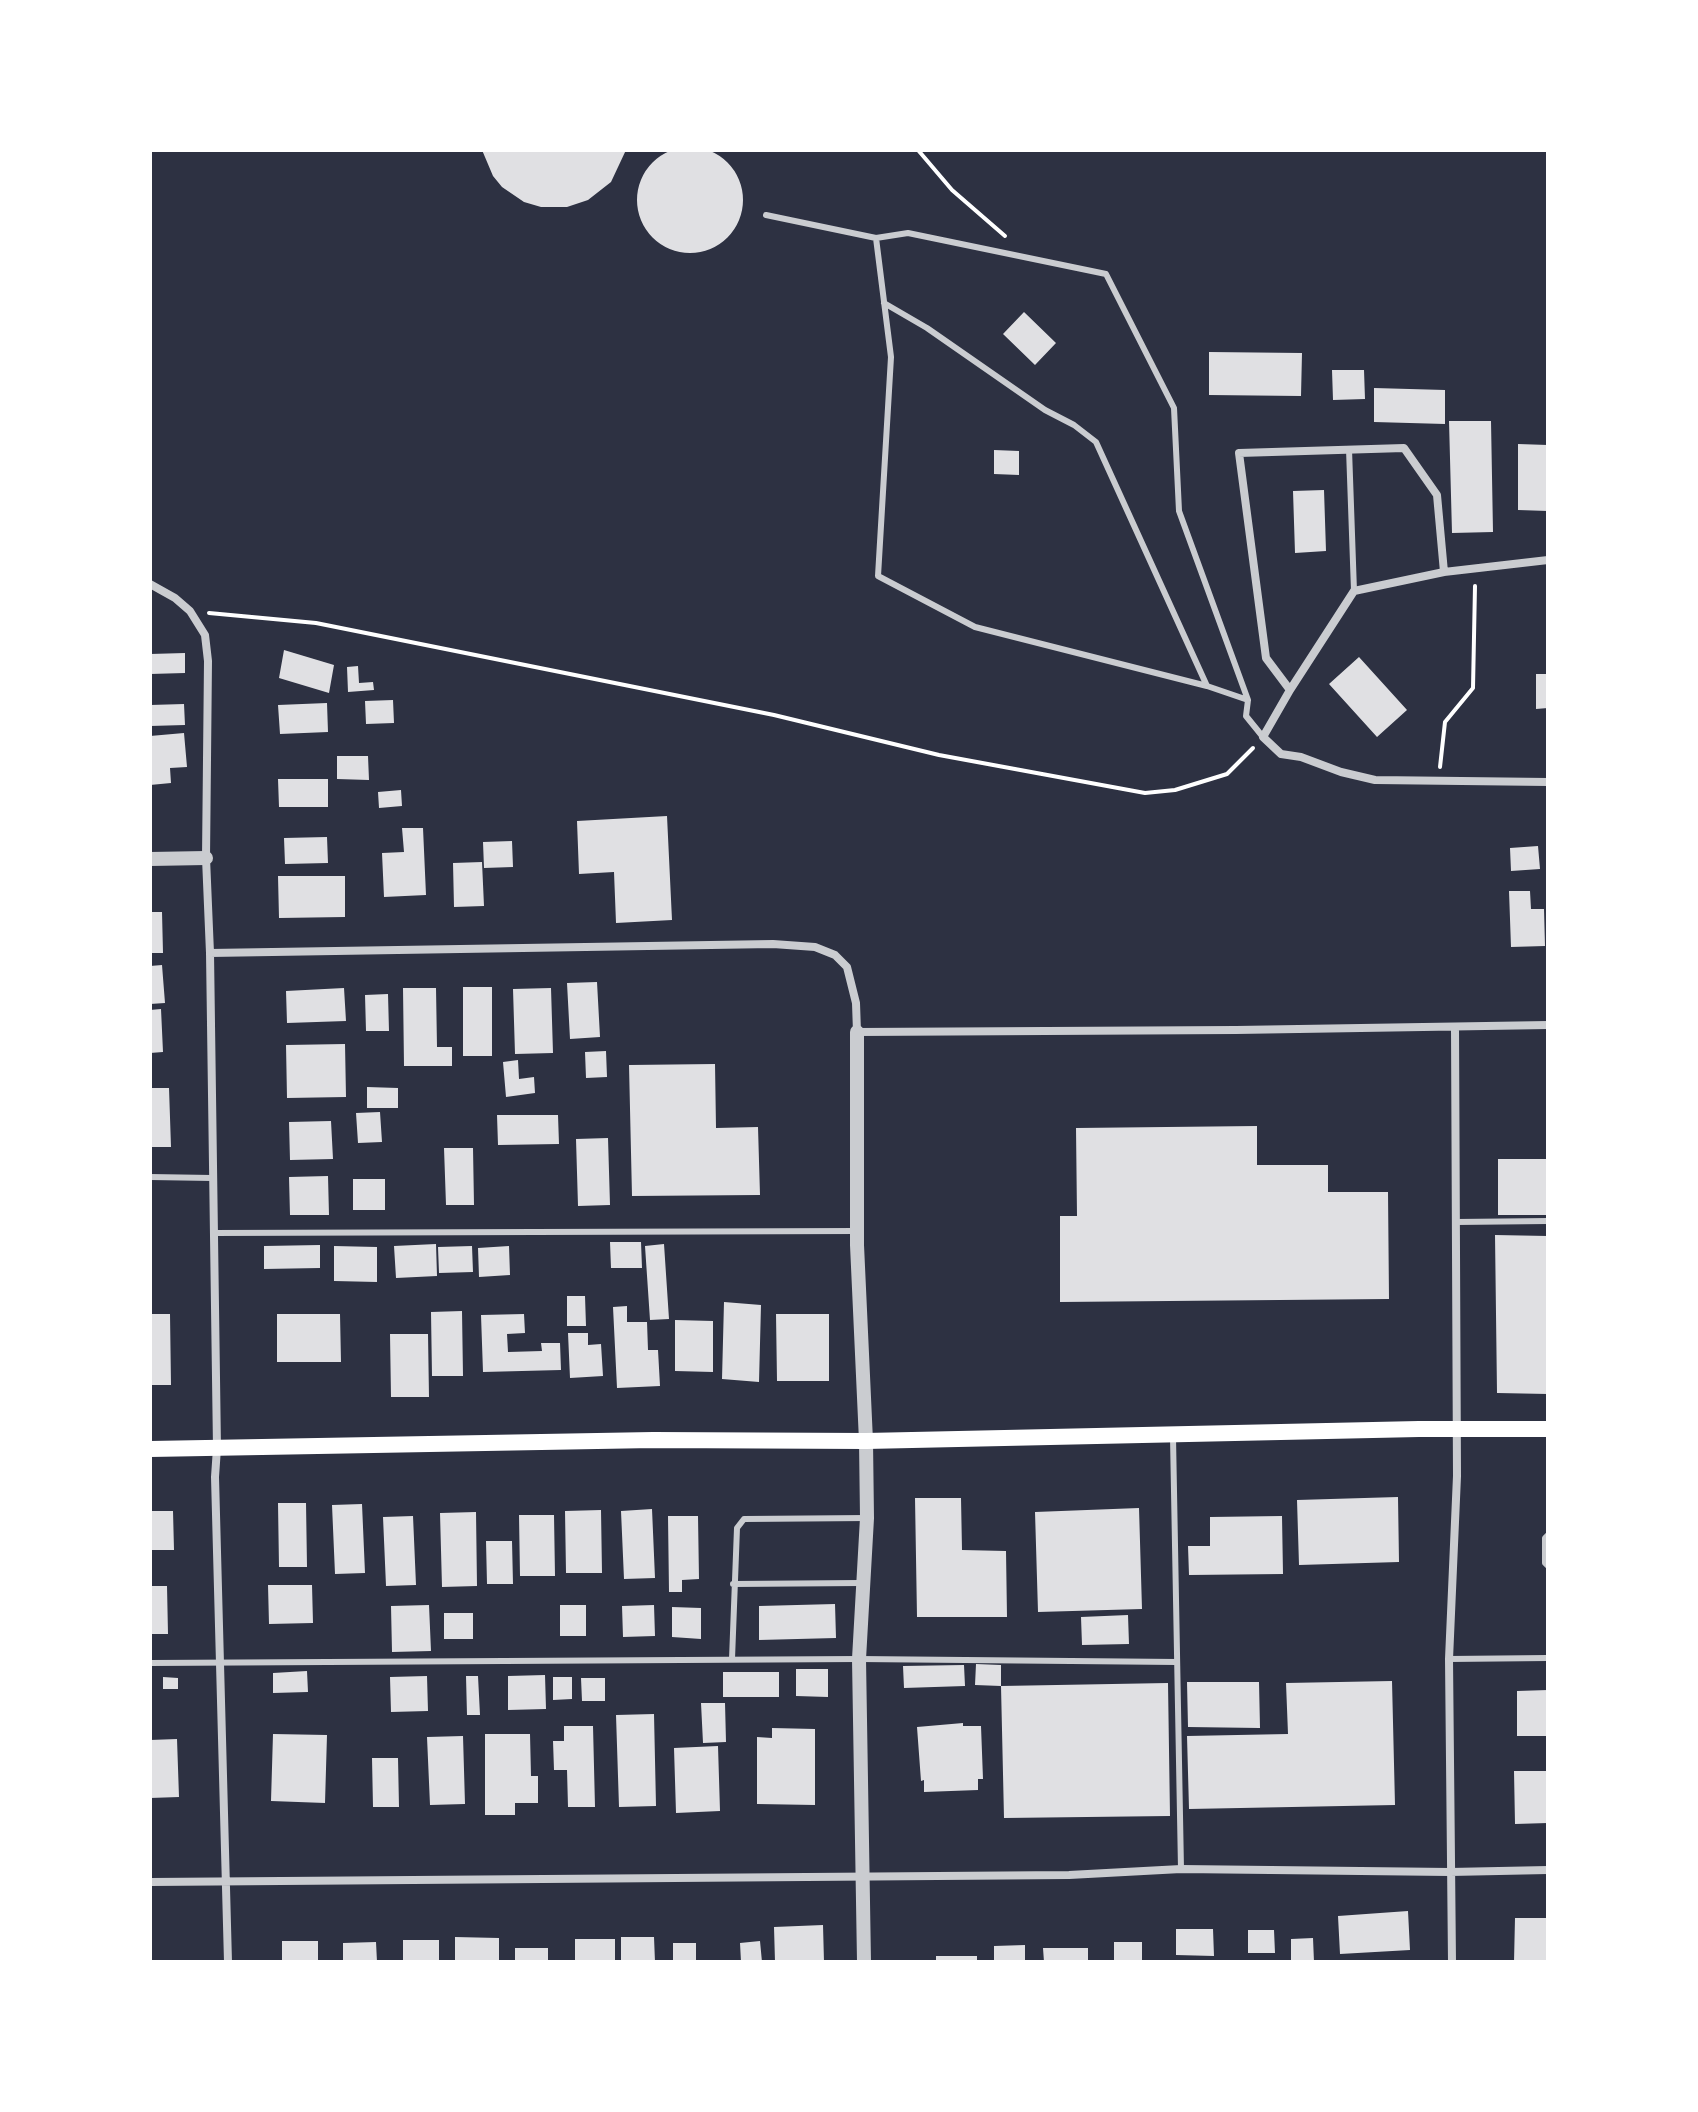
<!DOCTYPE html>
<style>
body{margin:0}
#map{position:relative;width:1698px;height:2112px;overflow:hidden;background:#2d3142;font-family:Commissioner,sans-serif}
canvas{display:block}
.frame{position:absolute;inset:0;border:152px solid #fff;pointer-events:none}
</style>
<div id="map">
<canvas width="1698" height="2112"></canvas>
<div class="frame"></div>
</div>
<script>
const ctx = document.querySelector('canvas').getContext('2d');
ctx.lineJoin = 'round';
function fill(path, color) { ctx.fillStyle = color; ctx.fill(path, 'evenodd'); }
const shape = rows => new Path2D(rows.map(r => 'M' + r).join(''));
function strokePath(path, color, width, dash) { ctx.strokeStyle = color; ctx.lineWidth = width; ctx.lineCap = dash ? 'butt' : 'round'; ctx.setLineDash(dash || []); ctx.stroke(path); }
fill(shape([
 '637 200a53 53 0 1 1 106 0a53 53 0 1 1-106 0Z',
 [482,150,626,150,611,182,588,200,567,207,541,207,524,202,502,187,493,176],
 [1024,312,1056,343,1035,365,1003,334],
 [1209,352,1302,353,1301,396,1209,395],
 [1332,370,1364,370,1365,399,1333,400],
 [1374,388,1445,390,1445,424,1374,422],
 [1449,421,1491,421,1493,532,1452,533],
 [1518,444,1548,445,1548,511,1518,510],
 [994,450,1019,451,1019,475,994,474],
 [1324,490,1326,551,1295,553,1293,491],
 [284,650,334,665,329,693,279,678],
 [185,653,185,673,150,674,150,654],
 [1359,657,1407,710,1377,737,1329,684],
 [358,666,359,683,373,682,374,690,348,692,347,667],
 [1536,674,1548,674,1548,708,1536,709],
 [393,700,394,723,366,724,365,701],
 [327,703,328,732,280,734,278,705],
 [184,704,185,725,150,726,150,705],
 [184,733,187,767,170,768,171,783,150,785,150,736],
 [337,756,368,756,369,780,337,779],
 [278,779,328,779,328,807,279,807],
 [401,790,402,806,379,808,378,792],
 [667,816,672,920,616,923,614,872,579,874,577,821],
 [402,828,423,828,426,895,384,897,382,853,404,852],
 [327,837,328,863,285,864,284,838],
 [512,841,513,867,484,868,483,842],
 [1538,846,1540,869,1511,871,1510,848],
 [482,862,484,906,454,907,453,863],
 [278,876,345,876,345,917,279,918],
 [1509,891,1530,891,1531,909,1544,909,1545,946,1511,947],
 [150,912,162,912,163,953,150,953],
 [162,965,165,1003,150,1004,150,966],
 [597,982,600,1037,570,1039,567,983],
 [463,987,492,987,492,1056,463,1056],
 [344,988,346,1021,287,1023,286,991],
 [403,988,436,988,437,1047,452,1047,452,1066,404,1066],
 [551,988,553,1053,515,1054,513,989],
 [388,994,389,1031,366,1031,365,995],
 [161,1009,163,1052,150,1053,150,1010],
 [345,1044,346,1097,287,1098,286,1045],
 [606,1051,607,1077,586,1078,585,1052],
 [518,1060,519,1079,534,1077,535,1093,506,1097,503,1062],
 [715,1064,716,1128,758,1127,760,1195,632,1196,629,1065],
 [367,1087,398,1088,398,1108,367,1108],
 [150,1088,169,1088,171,1147,150,1147],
 [380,1112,382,1142,358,1143,356,1113],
 [497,1115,558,1115,559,1144,498,1145],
 [331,1121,333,1159,290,1160,289,1122],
 [1257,1126,1257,1165,1328,1165,1328,1192,1388,1192,1389,1299,1060,1302,1060,1216,1077,1216,1076,1128],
 [608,1138,610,1205,578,1206,576,1139],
 [444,1148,473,1148,474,1205,446,1205],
 [1498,1159,1548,1159,1548,1215,1498,1215],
 [328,1176,329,1215,290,1215,289,1177],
 [353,1179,385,1179,385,1210,353,1210],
 [1495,1235,1548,1236,1548,1394,1497,1393],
 [610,1242,641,1242,642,1268,611,1268],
 [436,1244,437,1276,396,1278,394,1246],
 [664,1244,669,1319,650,1320,645,1246],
 [320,1245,320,1268,264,1269,264,1246],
 [334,1246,377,1247,377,1282,334,1281],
 [472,1246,473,1272,439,1273,438,1247],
 [509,1246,510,1275,479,1277,478,1248],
 [567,1296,585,1296,586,1326,567,1326],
 [724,1302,761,1305,759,1382,722,1379],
 [627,1306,627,1322,647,1322,648,1350,658,1350,660,1386,617,1388,613,1307],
 [462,1311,463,1376,432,1376,431,1312],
 [150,1314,170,1314,171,1385,150,1385],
 [277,1314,340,1314,341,1362,277,1362],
 [524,1314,525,1333,507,1334,508,1352,542,1351,541,1343,560,1343,561,1370,483,1372,481,1315],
 [776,1314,829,1314,829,1381,777,1381],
 [675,1320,713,1321,713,1372,675,1371],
 [568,1333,588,1333,588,1345,601,1344,603,1376,570,1378],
 [390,1334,428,1334,429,1397,391,1397],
 [1398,1497,1399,1562,1299,1565,1297,1500],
 [915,1498,961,1498,962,1550,1006,1551,1007,1617,917,1617],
 [278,1503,306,1503,307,1567,279,1567],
 [362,1504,365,1573,335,1574,332,1505],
 [1139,1508,1142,1609,1038,1612,1035,1512],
 [652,1509,655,1578,624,1579,621,1511],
 [601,1510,602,1573,566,1573,565,1511],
 [150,1511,173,1511,174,1550,150,1550],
 [476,1512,477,1586,442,1587,440,1513],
 [519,1515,554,1515,555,1576,520,1576],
 [413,1516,416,1585,386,1586,383,1517],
 [668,1516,698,1516,699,1579,682,1580,682,1592,669,1592],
 [1282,1516,1283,1574,1189,1575,1188,1546,1210,1546,1210,1517],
 [486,1541,512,1541,513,1584,487,1584],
 [268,1585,312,1585,313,1623,269,1624],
 [150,1586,167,1586,168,1634,150,1634],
 [835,1604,836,1638,759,1640,759,1606],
 [429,1605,431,1651,392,1652,391,1606],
 [560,1605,586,1605,586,1636,560,1636],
 [654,1605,655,1636,623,1637,622,1606],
 [672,1607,701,1608,701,1639,672,1637],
 [444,1613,473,1613,473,1639,444,1639],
 [1128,1615,1129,1644,1082,1645,1081,1617],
 [976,1664,1001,1665,1001,1686,1168,1683,1170,1816,1004,1818,1001,1686,975,1685],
 [964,1665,965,1686,904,1688,903,1666],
 [796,1669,828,1669,828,1697,796,1696],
 [307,1671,308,1692,273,1693,273,1673],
 [723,1672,779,1672,779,1697,723,1697],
 [545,1675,546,1709,508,1710,508,1676],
 [427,1676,428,1711,391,1712,390,1677],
 [466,1676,478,1676,480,1715,467,1715],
 [163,1677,178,1678,178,1689,163,1689],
 [553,1677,572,1677,572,1699,553,1700],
 [581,1678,605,1678,605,1701,582,1701],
 [1392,1681,1395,1805,1189,1809,1187,1736,1288,1734,1286,1683],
 [1187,1682,1259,1682,1260,1728,1188,1727],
 [1548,1690,1548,1736,1517,1736,1517,1691],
 [701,1703,725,1703,726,1742,703,1743],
 [654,1714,656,1806,619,1807,616,1715],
 [963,1723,963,1726,981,1726,983,1779,978,1779,978,1790,924,1792,924,1780,921,1781,917,1727],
 [564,1726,593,1726,595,1807,568,1807,567,1770,554,1770,553,1741,564,1741],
 [772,1728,815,1729,815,1805,757,1804,757,1737,772,1738],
 [273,1734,327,1735,325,1803,271,1801],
 [485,1734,530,1734,531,1776,538,1776,538,1803,515,1803,515,1815,485,1815],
 [463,1736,465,1804,430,1805,427,1737],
 [177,1739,179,1797,150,1798,150,1740],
 [718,1746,720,1811,676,1813,674,1748],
 [372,1758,398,1758,399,1807,373,1807],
 [1514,1771,1548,1771,1548,1823,1515,1824],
 [1408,1911,1410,1950,1340,1954,1338,1916],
 [1515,1918,1548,1918,1548,1962,1514,1962],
 [823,1925,824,1962,775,1962,774,1927],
 [1176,1929,1213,1929,1214,1956,1176,1955],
 [1248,1930,1274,1930,1275,1953,1248,1953],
 [455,1937,499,1938,499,1962,455,1962],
 [621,1937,654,1937,655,1962,621,1962],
 [1313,1938,1314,1962,1291,1962,1291,1939],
 [575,1939,615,1939,615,1962,575,1962],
 [403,1940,439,1940,439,1962,403,1962],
 [282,1941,318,1941,318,1962,282,1962],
 [760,1941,762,1962,741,1962,740,1943],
 [376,1942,377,1962,343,1962,343,1943],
 [1114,1942,1142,1942,1142,1962,1114,1962],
 [673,1943,696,1943,696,1962,673,1962],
 [1025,1945,1025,1962,994,1962,994,1946],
 [515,1948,548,1948,548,1962,515,1962],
 [1043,1948,1088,1948,1088,1962,1044,1962],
 [936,1956,977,1956,977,1962,936,1962]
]), '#e0e0e3');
strokePath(shape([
 [918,150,952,190,1005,236],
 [209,613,316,623,774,715,939,755,1145,793,1175,790,1227,774,1253,748],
 [1440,767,1445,722,1473,688,1475,586]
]), '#fff', 4);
strokePath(shape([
 [766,215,876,238],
 [884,303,927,328,1045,410,1074,425,1096,442,1207,686,1248,700,1246,716,1263,737],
 [1349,449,1354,591],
 [1207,686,975,627,878,576,891,357,876,238,908,233,1106,274,1174,408,1179,511,1248,700],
 [150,1177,212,1178],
 [1456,1222,1548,1221],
 [213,1233,857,1231],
 [1173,1437,1181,1869],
 [1548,1535,1545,1538,1545,1563,1548,1566],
 [733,1584,861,1583],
 [732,1659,737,1528,744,1519,867,1518],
 [1449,1659,1548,1658],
 [150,1663,859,1659,1177,1662]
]), '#caccd0', 6);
strokePath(shape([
 [1444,572,1354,591,1290,690,1263,737,1281,754,1301,757,1341,772,1375,780,1548,782],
 [150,584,175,598,190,611,205,635,208,661,206,858,210,953,217,1448,215,1477,228,1962],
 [1290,690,1266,658,1239,453,1404,448,1437,495,1444,572,1548,560],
 [210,953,773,944,815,947,835,955,847,967,856,1003,857,1032,1236,1030,1548,1025],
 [150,1882,1069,1875,1181,1869,1450,1872,1548,1870],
 [1452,1962,1449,1659,1457,1476,1455,1027]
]), '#caccd0', 8);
strokePath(shape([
 [150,859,206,858],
 [857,1032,857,1245,866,1441,867,1518,859,1659,864,1962]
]), '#caccd0', 14);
strokePath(shape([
 [150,1449,653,1440,866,1441,1419,1429,1548,1429]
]), '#fff', 16);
</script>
